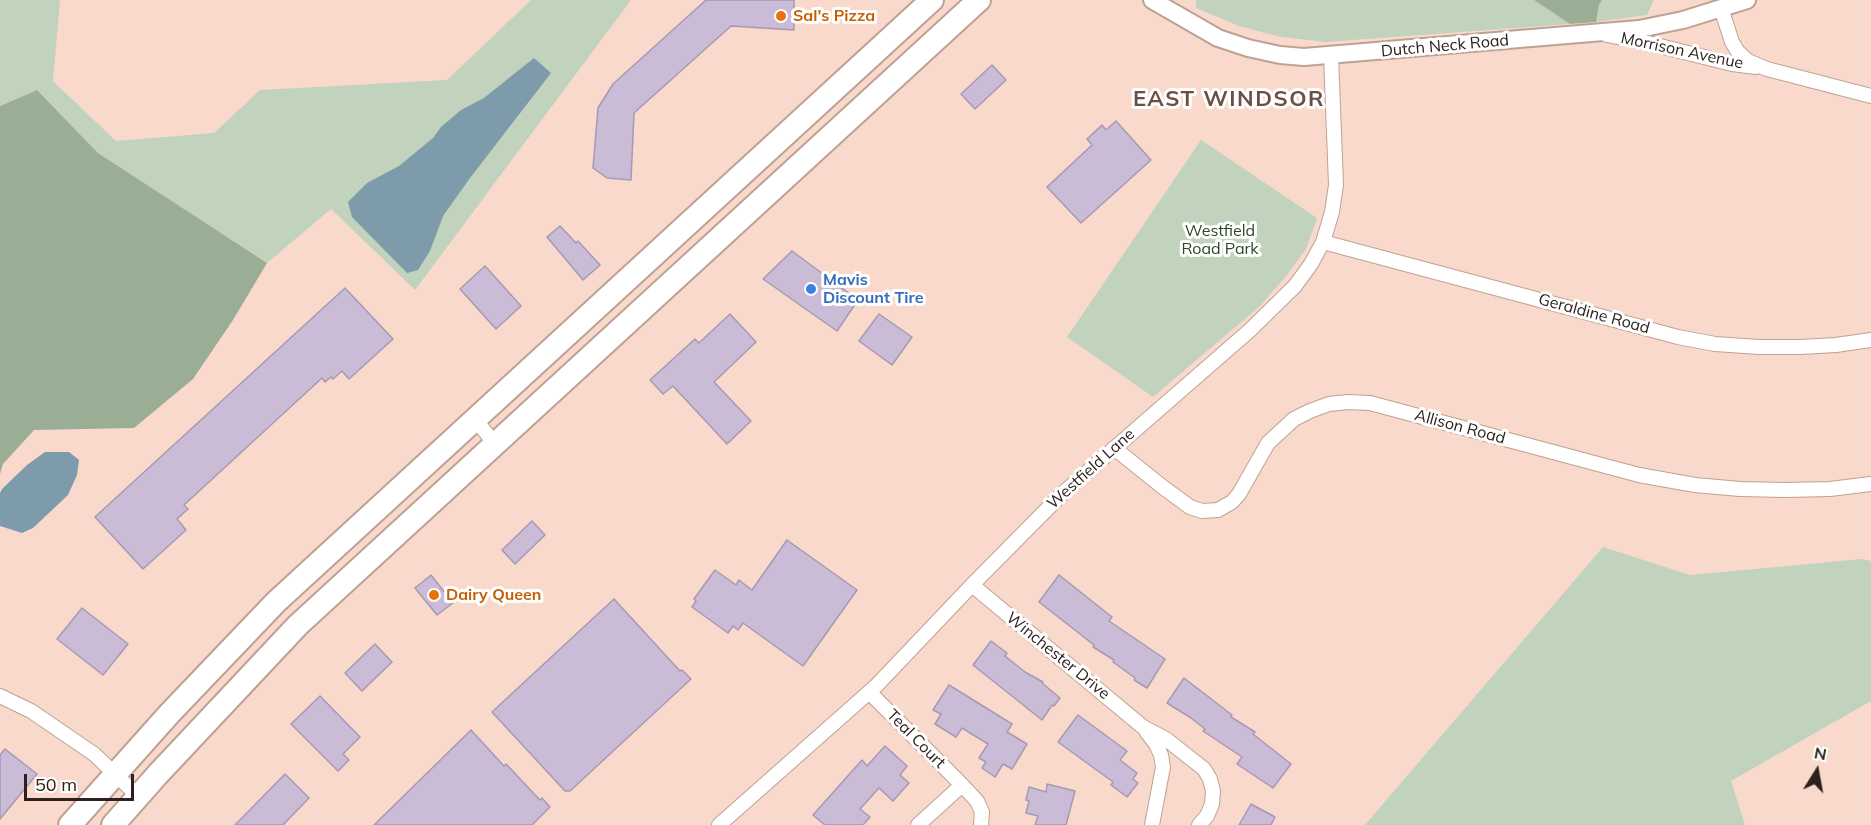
<!DOCTYPE html>
<style>
body{margin:0}
#map{position:relative;width:1871px;height:825px;overflow:hidden;background:#f9d9cb;font-family:Mulish,sans-serif}
canvas{display:block}
.north{position:absolute;left:1787px;top:741px;width:60px;height:60px;-webkit-text-stroke:4px #fff;paint-order:stroke;rotate:11deg;font-size:16px;font-weight:700;line-height:24px;text-align:center;color:#2c211c}
.north::after{content:'';display:block;margin:auto;width:21px;height:27px;background:#2c211c;clip-path:polygon(50% 0,100% 100%,50% 72%,0 100%)}
.scale{position:absolute;left:24px;top:774px;width:110px;height:27px;box-sizing:border-box;border:3px solid #2c211c;border-top:0;padding-left:8px;font-size:18px;line-height:21px;white-space:nowrap;color:#2c211c;-webkit-text-stroke:4px #fff;paint-order:stroke}
</style>
<div id="map">
<canvas width="1871" height="825"></canvas>
<div class="north">N</div>
<div class="scale">50 m</div>
</div>
<script>
const ctx = document.querySelector('canvas').getContext('2d');
ctx.lineJoin = 'round';
function fill(path, color) { ctx.fillStyle = color; ctx.fill(path, 'evenodd'); }
const shape = rows => new Path2D(rows.map(r => 'M' + r).join(''));
function strokePath(path, color, width, dash) { ctx.strokeStyle = color; ctx.lineWidth = width; ctx.lineCap = dash ? 'butt' : 'round'; ctx.setLineDash(dash || []); ctx.stroke(path); }
function write(font, color, halo, rows, align = 'center') {
  ctx.font = font + ' Mulish,sans-serif'; ctx.lineWidth = 6; ctx.setLineDash([]); ctx.textBaseline = 'middle'; ctx.strokeStyle = halo; ctx.fillStyle = color; for (const [text, x, y, turn = 0] of rows) {
    ctx.save(); ctx.translate(x, y); ctx.rotate((+turn || 0) * Math.PI / 180); ctx.textAlign = isNaN(turn) ? turn : align; if (halo) ctx.strokeText(text, 0, 0); ctx.fillText(text, 0, 0); ctx.restore();
  }
}
fill(shape([
 [0,0,60,0,53,81,116,141,214,133,260,90,447,80,531,0,631,0,415,290,331,209,267,263,98,153,37,90,0,106],
 [1196,0,1534,0,1570,24,1326,42,1281,37,1239,26,1196,8],
 [1602,0,1654,0,1647,15,1596,22,1599,5],
 [1201,140,1317,218,1306,249,1287,275,1260,306,1153,397,1067,337],
 [1603,547,1690,575,1862,559,1871,561,1871,701,1731,781,1745,825,1365,825]
]), '#c1d3bd');
fill(shape([
 [1534,0,1602,0,1599,5,1596,22,1570,24],
 [37,90,98,153,267,263,233,320,193,379,134,428,34,430,3,464,0,474,0,106]
]), '#9aad95');
fill(shape([
 [534,58,551,73,470,178,443,216,430,251,418,270,407,273,352,217,348,202,367,183,399,166,433,138,441,127,461,110,484,98],
 [45,452,69,452,79,460,77,475,68,495,33,528,22,533,0,526,0,493,2,489,27,465]
]), '#7d9bab');
const building = shape([
 [706,0,794,0,794,30,731,26,634,113,631,180,607,178,593,168,598,108,613,84,706,0],
 [992,65,1006,80,975,109,961,94,992,65],
 [1116,121,1151,160,1081,223,1047,187,1092,145,1087,139,1102,125,1106,130,1116,121],
 [560,226,576,243,578,241,600,265,583,280,547,237,560,226],
 [792,251,858,300,837,331,763,279,792,251],
 [485,266,521,306,496,329,460,289,485,266],
 [345,288,393,339,349,379,342,371,333,379,331,377,325,382,322,378,184,505,188,509,177,519,186,530,143,569,95,517,345,288],
 [730,314,756,342,714,382,751,421,727,444,673,386,663,394,650,380,695,339,699,343,730,314],
 [879,314,912,337,892,365,859,341,879,314],
 [532,521,545,535,515,564,502,550,532,521],
 [787,540,857,590,803,666,743,623,738,630,733,626,728,633,692,607,696,601,694,599,715,570,736,585,739,580,752,590,787,540],
 [431,575,453,603,437,615,415,588,431,575],
 [1059,575,1112,617,1109,621,1165,659,1147,688,1134,680,1135,678,1113,662,1114,660,1093,647,1094,645,1039,602,1059,575],
 [614,599,680,671,682,670,691,679,570,791,565,791,492,712,614,599],
 [82,608,128,644,103,675,57,639,82,608],
 [991,641,1007,653,1005,656,1025,672,1043,682,1042,683,1060,698,1054,706,1052,705,1042,720,973,665,991,641],
 [375,644,392,662,362,691,345,673,375,644],
 [1184,678,1232,715,1231,717,1255,732,1253,734,1291,764,1273,788,1237,764,1242,757,1203,731,1205,729,1191,718,1167,703,1184,678],
 [949,685,1012,724,1007,732,1027,744,1012,769,1003,764,995,777,982,768,986,762,979,758,988,744,962,728,956,737,935,724,941,714,933,710,949,685],
 [320,696,360,737,343,754,349,760,338,771,291,724,320,696],
 [1078,715,1127,751,1120,760,1137,773,1133,779,1138,783,1127,797,1111,785,1113,782,1058,742,1078,715],
 [471,730,504,766,506,764,540,800,542,798,550,807,532,825,374,825,471,730],
 [885,746,907,766,900,775,909,783,893,801,879,788,860,809,870,817,863,825,825,825,813,815,862,760,867,766,885,746],
 [5,749,37,774,0,819,0,755,5,749],
 [285,774,309,798,283,825,235,825,285,774],
 [1047,784,1075,791,1066,825,1035,825,1038,816,1026,813,1029,801,1026,800,1029,787,1046,792,1047,784],
 [1251,804,1275,817,1271,825,1239,825,1251,804]
]);
fill(building, '#cabbd6');
strokePath(building, '#a799b3', 1.5);
const minor = shape([
 [1721,8,1732,42,1738,52,1748,61,1767,69,1871,96],
 [1607,35,1648,43,1732,64,1756,67],
 [1323,242,1678,337,1715,344,1759,347,1800,347,1836,345,1871,340],
 [475,419,495,444],
 [1114,448,1164,488,1190,507,1202,511,1218,510,1232,502,1239,494,1268,443,1294,419,1310,411,1329,404,1348,402,1370,403,1639,475,1695,485,1740,489,1785,490,1830,489,1871,484],
 [972,585,1143,727,1166,739,1204,769,1210,779,1213,791,1212,804,1207,816,1199,825],
 [869,692,962,785],
 [0,696,31,711,94,754,138,796],
 [1146,731,1156,744,1161,755,1163,767,1152,825],
 [719,825,876,686,972,585,1063,493,1249,331,1295,286,1311,264,1323,242,1332,212,1336,185,1331,55],
 [918,825,962,785,977,801,982,812,981,825]
]);
const tertiary = shape([
 [1152,0,1218,38,1248,48,1280,55,1304,57,1639,29,1683,20,1747,0]
]);
const trunk = shape([
 [70,825,170,713,276,602,932,0],
 [113,825,158,774,298,625,979,0]
]);
strokePath(minor, '#bfa194', 16);
strokePath(tertiary, '#bfa194', 20);
strokePath(trunk, '#bfa194', 26);
strokePath(minor, '#fff', 14);
strokePath(tertiary, '#fff', 16);
strokePath(trunk, '#fff', 22);
for (const [x, y, r, color] of [
 [781,16,6,"#e8710a"],
 [811,289,6,"#3f7fe0"],
 [434,595,6,"#e8710a"]
]) { const dot = new Path2D(); dot.arc(x, y, r, 0, 2 * Math.PI); ctx.fillStyle = color; ctx.fill(dot); strokePath(dot, '#fff', 2); }
write('bold 16px', '#c56008', '#fff', [
 ["Sal's Pizza",793,16],
 ["Dairy Queen",446,595]
], 'left');
write('16px', '#2c211c', '#fff', [
 ["Dutch Neck Road",1445,46,-5],
 ["Morrison Avenue",1682,51,12],
 ["Geraldine Road",1594,314,15],
 ["Allison Road",1460,427,15],
 ["Westfield Lane",1091,469,-42],
 ["Winchester Drive",1058,656,39],
 ["Teal Court",916,739,45]
]);
write('16px', '#294722', '#fff', [
 ["Westfield",1220,231],
 ["Road Park",1220,249]
]);
write('bold 16px', '#366cbe', '#fff', [
 ["Mavis",823,280],
 ["Discount Tire",823,298]
], 'left');
ctx.letterSpacing = '1.5px';
write('bold 22px', '#6a4f44', '#fff', [
 ["EAST WINDSOR",1229,99]
]);
ctx.letterSpacing = '0px';
</script>
